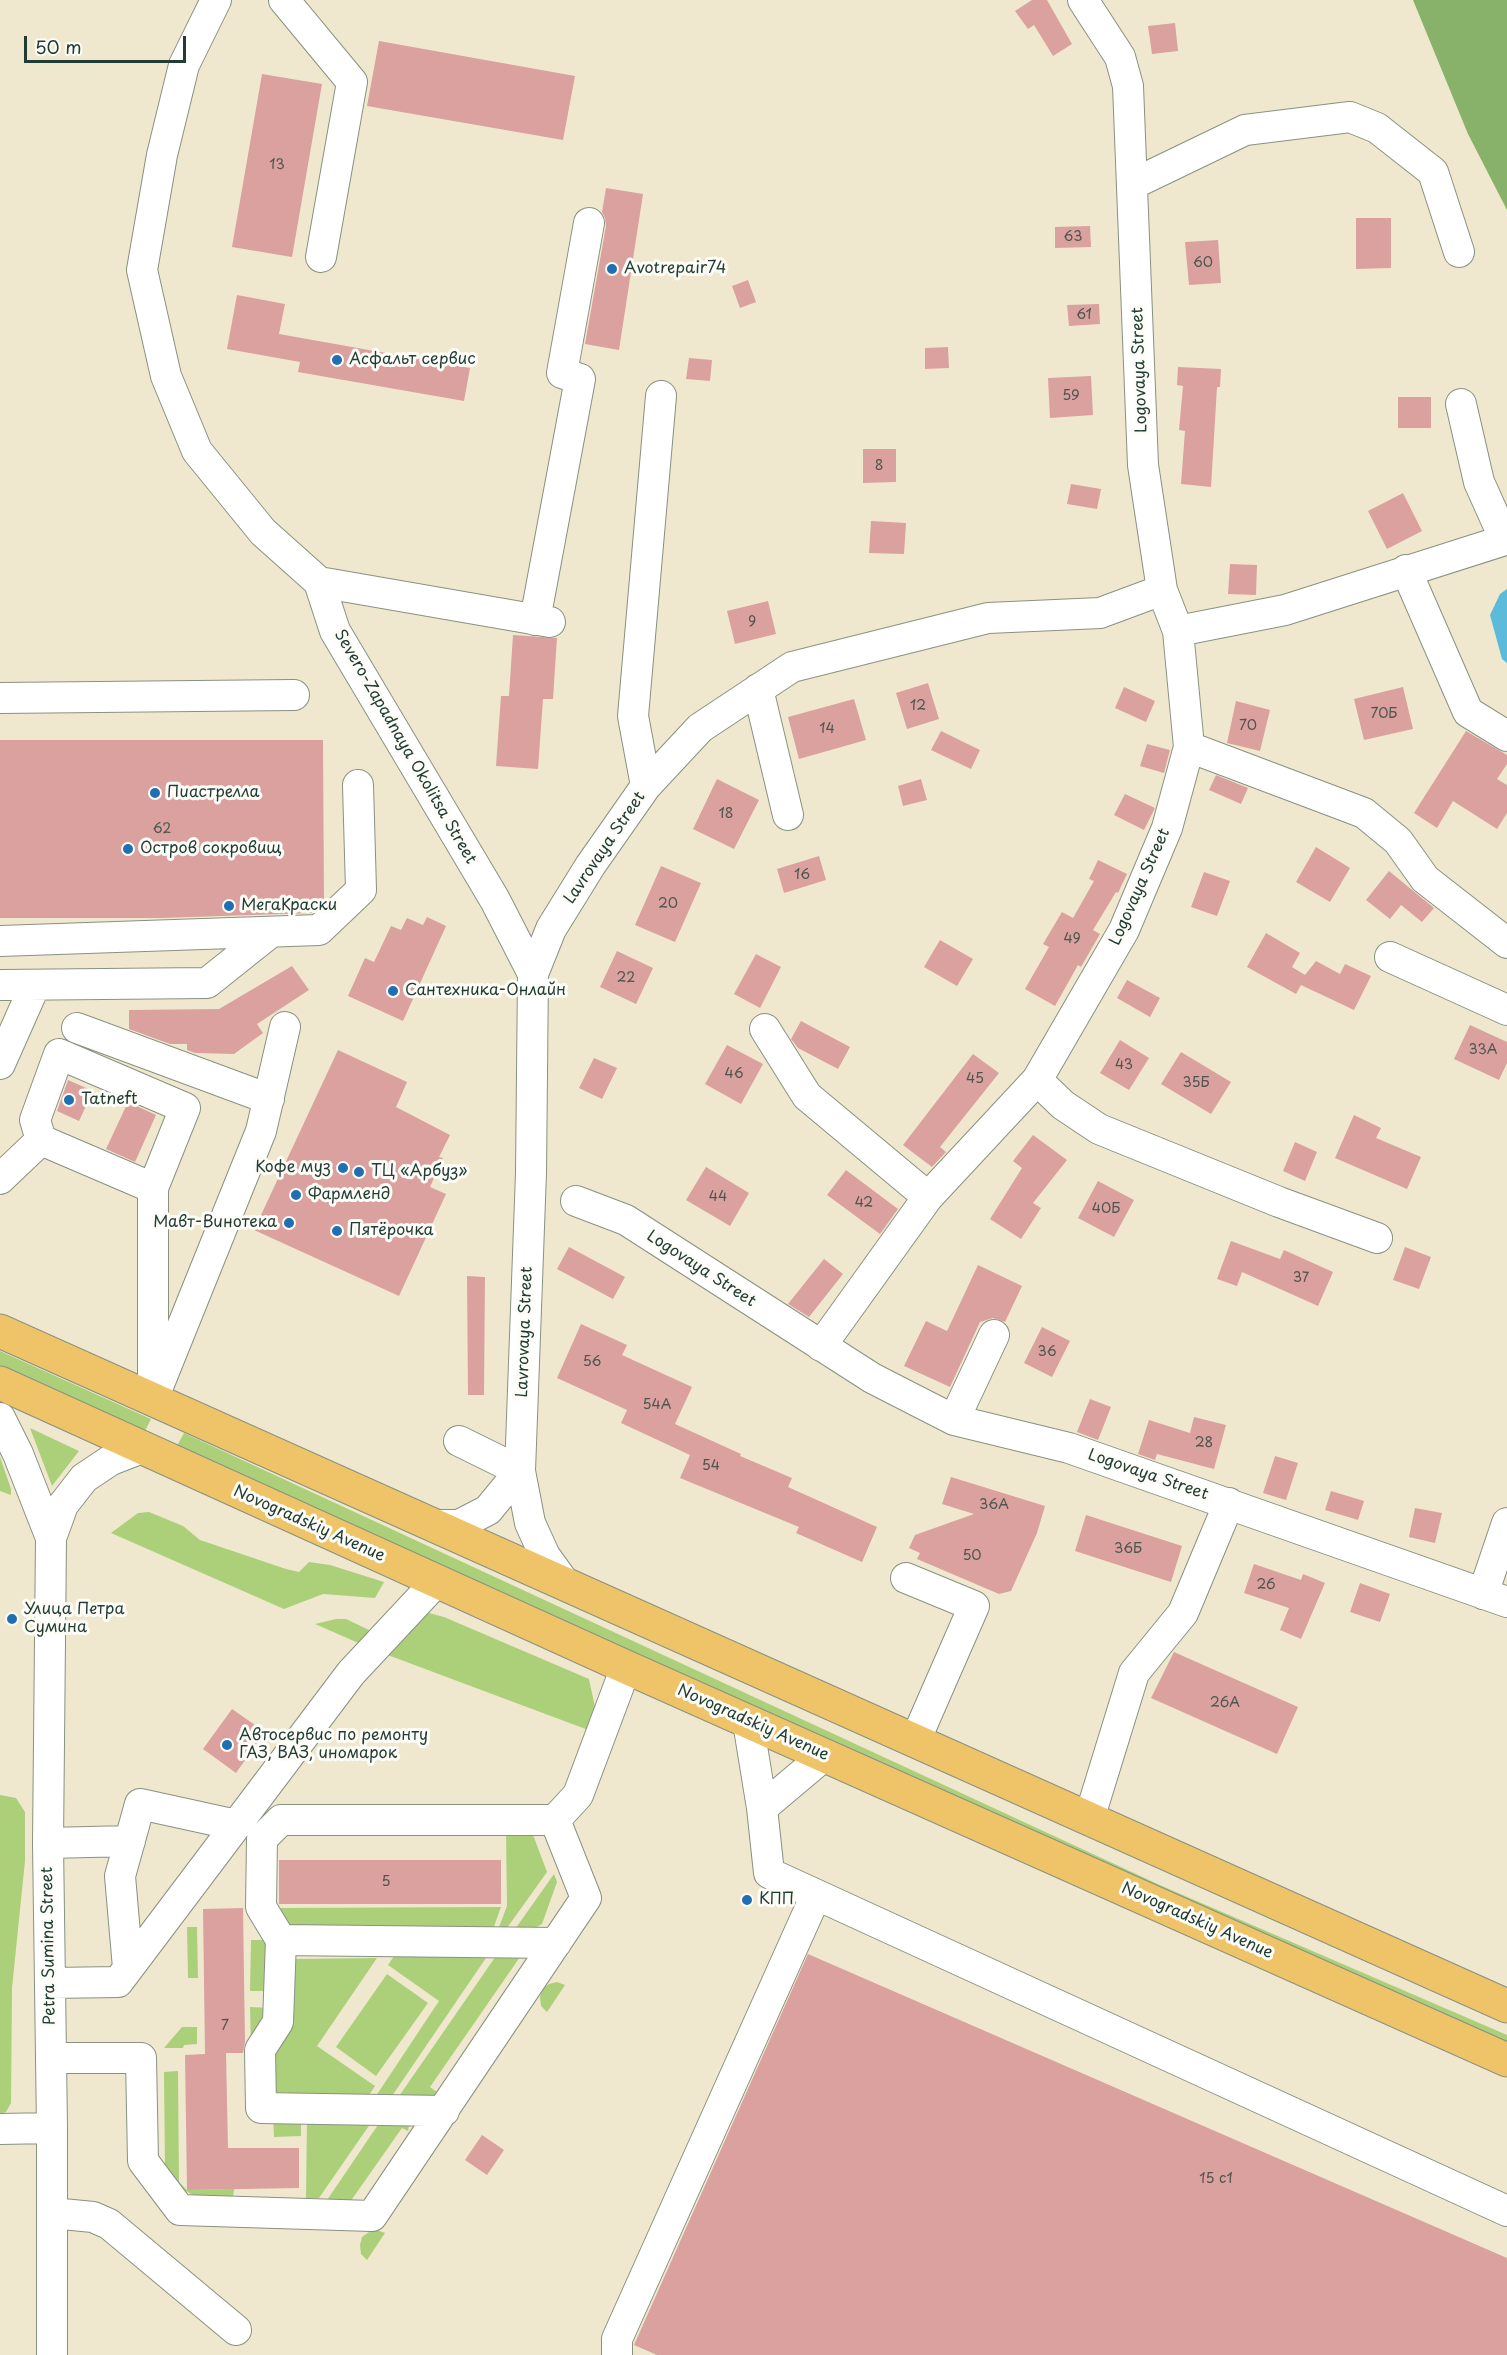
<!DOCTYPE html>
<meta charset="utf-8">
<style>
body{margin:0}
#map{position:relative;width:1507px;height:2355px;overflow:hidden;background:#f0e8ce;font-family:"Playpen Sans",sans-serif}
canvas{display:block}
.scale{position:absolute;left:24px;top:36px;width:162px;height:27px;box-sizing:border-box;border:3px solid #1f3d34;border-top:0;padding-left:8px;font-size:18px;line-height:21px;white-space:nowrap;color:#1f3d34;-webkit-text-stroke:4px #fdfcf7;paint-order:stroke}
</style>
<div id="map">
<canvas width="1507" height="2355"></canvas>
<div class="scale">50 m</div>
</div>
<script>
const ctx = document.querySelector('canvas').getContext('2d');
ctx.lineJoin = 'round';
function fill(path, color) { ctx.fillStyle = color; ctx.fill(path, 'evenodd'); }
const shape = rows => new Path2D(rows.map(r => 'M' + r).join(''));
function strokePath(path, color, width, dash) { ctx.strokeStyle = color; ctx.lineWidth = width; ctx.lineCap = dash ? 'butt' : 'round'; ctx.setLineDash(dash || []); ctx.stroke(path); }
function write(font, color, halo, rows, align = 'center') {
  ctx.font = font + ' "Playpen Sans",sans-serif'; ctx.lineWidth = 6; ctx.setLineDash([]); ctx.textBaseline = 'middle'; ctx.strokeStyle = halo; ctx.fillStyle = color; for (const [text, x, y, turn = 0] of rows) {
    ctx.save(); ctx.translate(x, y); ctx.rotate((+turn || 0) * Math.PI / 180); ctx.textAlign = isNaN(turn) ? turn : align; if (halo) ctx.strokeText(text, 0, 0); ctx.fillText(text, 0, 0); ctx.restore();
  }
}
fill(shape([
 [0,1351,151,1419,144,1433,0,1369],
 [30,1428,79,1451,52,1486],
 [184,1433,1162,1886,1507,2035,1507,2055,174,1451],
 [0,1457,11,1489,11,1495,0,1491],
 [149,1512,183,1526,200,1540,286,1569,299,1572,309,1562,330,1565,384,1582,375,1598,323,1594,284,1609,111,1533,138,1513],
 [425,1612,444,1617,589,1679,596,1712,591,1731,385,1654],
 [336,1619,346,1619,369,1630,363,1645,315,1624],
 [0,1795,16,1798,25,1812,25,1861,12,1988,11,2103,6,2112,0,2114],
 [506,1832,532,1832,547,1872,507,1928,499,1927,507,1906],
 [554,1874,557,1882,542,1924,533,1929,513,1932],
 [501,1907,492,1932,297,1932,286,1923,274,1908],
 [187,1927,197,1927,198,1978,188,1978],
 [251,1940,271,1940,271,1991,250,1991],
 [490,1952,392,2096,376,2096,439,2001,388,1965,396,1953],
 [498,1953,520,1957,430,2087,437,2092,433,2097,395,2102],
 [377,1958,317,2046,375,2086,369,2095,278,2095,274,2085,274,2056,293,1963,296,1959],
 [387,1974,428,2003,376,2076,336,2047],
 [557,1982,565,1985,547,2012,541,2006,540,1997,542,1989,549,1984],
 [250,2007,271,2008,251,2046],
 [182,2027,197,2027,197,2044,184,2045,183,2048,164,2048],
 [178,2071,179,2182,187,2190,234,2189,233,2198,195,2196,182,2189,165,2169,164,2072],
 [384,2116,406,2120,409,2126,408,2131,402,2128,350,2202,325,2203],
 [273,2117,301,2117,301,2136,274,2137],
 [307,2117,375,2117,319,2198,306,2198],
 [377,2230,385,2233,367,2260,361,2254,360,2245,362,2237,369,2232]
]), '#abd079');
fill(shape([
 [1413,0,1507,0,1507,210,1468,134]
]), '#88b269');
fill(shape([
 [1507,589,1507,663,1502,659,1490,615,1500,594]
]), '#5cbada');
fill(shape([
 [1032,0,1047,0,1072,44,1053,56,1034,25,1028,29,1015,11],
 [1175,23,1178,51,1152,54,1148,26],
 [379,41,575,76,563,140,367,106],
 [262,74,322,84,292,257,232,247],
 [606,188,643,194,619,350,585,344,606,226,605,218,602,212],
 [1356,218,1391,218,1391,268,1356,269],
 [1090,226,1091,247,1055,248,1055,227],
 [1218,240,1221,283,1189,285,1185,242],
 [748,280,756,302,740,308,732,286],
 [237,295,285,304,279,334,470,368,464,401,298,372,300,362,227,349],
 [1099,304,1100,324,1069,326,1067,305],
 [948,347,949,368,925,369,925,348],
 [689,358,712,360,710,381,686,379],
 [1178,367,1221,369,1220,387,1217,387,1211,487,1181,484,1185,431,1179,430,1183,386,1177,385],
 [1091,376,1093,415,1050,418,1048,378],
 [1398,397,1431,397,1431,428,1398,428],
 [863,449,896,449,896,482,863,483],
 [1071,484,1101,489,1097,509,1067,504],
 [1403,493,1422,531,1387,549,1368,511],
 [871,521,906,523,904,554,869,553],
 [1230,564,1257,565,1256,595,1228,594],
 [768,601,776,634,735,644,727,611],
 [513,635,557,638,553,699,543,699,538,769,496,766,501,696,509,696],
 [928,683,939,719,907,729,896,693],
 [1124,687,1155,701,1146,722,1115,708],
 [1403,687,1413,729,1364,740,1354,699],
 [854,699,866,740,799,759,788,717],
 [1236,701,1270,710,1260,751,1227,743],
 [941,731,980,750,971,769,931,750],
 [1466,731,1507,755,1507,764,1497,779,1507,785,1507,813,1497,829,1453,801,1437,828,1414,813],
 [0,740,323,740,324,902,312,913,162,918,0,918],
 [1147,744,1170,750,1164,773,1140,766],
 [1216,775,1248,788,1241,804,1209,790],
 [717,779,759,800,734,849,693,829],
 [921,779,927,800,903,806,898,786],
 [1125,794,1155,808,1144,830,1114,815],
 [1316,847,1350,868,1330,902,1296,882],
 [819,856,826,880,784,893,777,869],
 [1098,860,1127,874,1118,893,1116,892,1093,930,1100,934,1081,967,1078,965,1055,1006,1025,989,1049,947,1043,944,1062,912,1073,918,1094,881,1089,879],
 [661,866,701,883,675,942,635,925],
 [1389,871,1434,908,1422,922,1401,905,1390,919,1366,900],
 [1204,872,1230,881,1217,916,1191,907],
 [427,917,446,926,403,1021,348,996,365,958,374,962,391,926,401,930,407,918,423,925],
 [1266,933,1300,953,1292,967,1305,975,1316,961,1340,974,1345,964,1371,976,1354,1010,1301,985,1296,994,1247,967],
 [940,940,973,959,957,986,924,967],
 [617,951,653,968,636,1004,600,987],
 [756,954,781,967,760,1008,734,994],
 [292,966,309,990,257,1024,263,1033,234,1054,195,1053,187,1050,187,1044,170,1044,129,1029,129,1010,219,1009],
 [1127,980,1160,998,1150,1017,1117,998],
 [801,1021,850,1047,838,1069,798,1048,791,1039],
 [1470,1025,1507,1042,1507,1063,1499,1080,1454,1059],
 [1120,1040,1149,1058,1129,1090,1100,1073],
 [727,1045,763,1064,741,1104,705,1084],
 [338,1050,407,1082,396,1107,450,1135,439,1157,443,1158,430,1187,446,1194,399,1296,254,1230],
 [1181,1052,1231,1082,1211,1114,1161,1084],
 [973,1054,999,1073,940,1147,946,1152,932,1167,903,1145],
 [594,1058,617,1068,602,1099,579,1088],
 [68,1080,93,1091,79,1121,57,1111],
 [128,1102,156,1115,135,1162,106,1149],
 [1354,1115,1381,1128,1376,1138,1421,1157,1407,1189,1335,1158],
 [1033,1135,1067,1160,1033,1203,1041,1208,1021,1239,990,1219,1022,1168,1013,1161],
 [1295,1142,1317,1152,1305,1181,1283,1171],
 [706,1167,749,1193,730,1226,686,1200],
 [846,1170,898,1209,880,1234,827,1195],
 [1098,1181,1134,1200,1114,1237,1078,1218],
 [1231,1241,1280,1259,1284,1250,1333,1272,1318,1306,1242,1272,1237,1286,1217,1279],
 [569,1247,625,1277,613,1299,557,1269],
 [1405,1247,1431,1257,1419,1289,1393,1280],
 [824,1259,843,1274,809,1317,788,1304],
 [978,1265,1022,1286,1005,1322,993,1318,980,1322,950,1387,904,1366,926,1321,947,1331],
 [467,1276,485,1277,484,1395,468,1395],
 [581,1324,627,1345,622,1355,692,1387,675,1424,741,1454,740,1456,792,1478,788,1487,877,1527,862,1562,796,1533,799,1527,680,1478,690,1455,621,1423,627,1410,557,1378],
 [1042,1327,1070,1341,1052,1377,1024,1363],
 [1090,1399,1111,1407,1098,1440,1077,1432],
 [1194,1417,1226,1425,1214,1469,1157,1454,1155,1460,1138,1454,1149,1420,1190,1433],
 [1275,1456,1298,1463,1286,1500,1263,1493],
 [951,1477,1045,1506,1037,1533,1011,1591,999,1594,917,1559,920,1553,909,1548,915,1535,974,1514,942,1504],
 [1331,1491,1364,1501,1358,1520,1325,1510],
 [1415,1508,1442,1513,1435,1543,1409,1537],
 [1086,1515,1182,1546,1171,1582,1075,1551],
 [1254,1564,1301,1580,1303,1574,1325,1583,1301,1639,1280,1630,1289,1608,1244,1593],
 [1360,1583,1390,1594,1380,1622,1350,1612],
 [1174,1652,1298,1707,1277,1754,1151,1698],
 [232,1709,265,1732,236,1773,203,1749],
 [279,1860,501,1860,501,1904,279,1904],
 [243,1908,245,2042,243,2053,226,2053,228,2148,299,2148,299,2188,187,2190,185,2055,205,2054,203,1909],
 [808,1954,1507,2258,1507,2355,657,2355,634,2345],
 [482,2135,504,2150,487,2175,465,2160]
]), '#daa19f');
const minor = shape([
 [216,0,184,65,162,155,142,270,166,376,197,451,263,532,319,582,335,631,495,900,533,974],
 [284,0,352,82,321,257],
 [1133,184,1245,130,1350,117,1377,128,1433,172,1459,252],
 [1406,570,1468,712,1507,736],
 [319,582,550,622],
 [535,620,580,379,562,373,589,223],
 [1178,631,1285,610,1505,540,1479,482,1461,404],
 [758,689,788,815],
 [0,698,294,695],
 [1189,747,1364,813,1398,841,1425,879,1507,943],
 [646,786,633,716,661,396],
 [0,941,319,930,361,890,358,785],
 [1390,957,1507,1010],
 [0,985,207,983,271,932],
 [77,1028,269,1099],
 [765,1029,807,1096,928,1197],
 [0,1064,35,985],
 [1037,1080,1063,1105,1099,1129,1279,1202,1377,1238],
 [41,1140,35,1120,59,1054,185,1108,153,1188],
 [0,1179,41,1140,153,1188,153,1384],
 [576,1201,626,1220,872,1378,954,1420,1069,1448,1507,1602],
 [821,1346,928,1197,1037,1080,1124,930,1167,828,1189,747,1178,631,1162,590,1143,465,1128,86,1120,57,1083,0],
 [153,1399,261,1131,285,1027],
 [0,1418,18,1454,51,1538,63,1505,84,1478,111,1460,142,1448],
 [954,1420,994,1335],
 [459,1441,520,1471,531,1173,533,974,551,929,590,866,646,786,700,728,792,667,988,618,1100,613,1162,590],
 [431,1525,459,1525,488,1510,520,1471,530,1523,545,1556,566,1585],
 [51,1538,48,1843,52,2128,52,2355],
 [906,1578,974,1606,915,1741],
 [1483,1594,1507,1523],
 [748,1722,762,1808,769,1873,1507,2211],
 [762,1808,825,1755],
 [1089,1819,1134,1673,1183,1613,1229,1503],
 [48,1843,130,1841],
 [281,1940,556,1943],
 [128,1968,120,1876,140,1804,236,1825],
 [50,1983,118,1982,351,1673,436,1582],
 [51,2058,141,2058,143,2161,180,2210,372,2216,586,1898,555,1820],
 [444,2111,261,2108,260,2050,278,2022,281,1940,261,1907,262,1839,281,1820,555,1820,578,1795,626,1667],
 [0,2129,52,2128],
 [52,2213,93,2217,109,2224,236,2330],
 [617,2355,617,2339,816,1895]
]);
const major = shape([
 [0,1331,1507,2006],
 [0,1383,626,1667,1507,2060]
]);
strokePath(minor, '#889281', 32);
strokePath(major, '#889281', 35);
strokePath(minor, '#fff', 30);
strokePath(major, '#efc469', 33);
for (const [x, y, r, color] of [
 [612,269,6,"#1f6fb2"],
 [337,360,6,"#1f6fb2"],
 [155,793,6,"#1f6fb2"],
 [128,849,6,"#1f6fb2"],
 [229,906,6,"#1f6fb2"],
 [393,991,6,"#1f6fb2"],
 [69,1100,6,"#1f6fb2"],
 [343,1168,6,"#1f6fb2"],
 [359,1172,6,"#1f6fb2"],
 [296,1195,6,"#1f6fb2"],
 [289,1223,6,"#1f6fb2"],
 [337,1231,6,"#1f6fb2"],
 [12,1619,6,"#1f6fb2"],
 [227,1745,6,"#1f6fb2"],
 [747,1900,6,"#1f6fb2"]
]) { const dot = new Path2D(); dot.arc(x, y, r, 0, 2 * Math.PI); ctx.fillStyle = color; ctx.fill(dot); strokePath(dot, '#fdfcf7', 2); }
write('14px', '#4e564f', null, [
 ["13",277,165],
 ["63",1073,237],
 ["60",1203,263],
 ["61",1084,315],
 ["59",1071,396],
 ["8",879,466],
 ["9",752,622],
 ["12",918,706],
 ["70Б",1384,714],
 ["70",1248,726],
 ["14",827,729],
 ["18",726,814],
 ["62",162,829],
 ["16",802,875],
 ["20",668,904],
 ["49",1072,939],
 ["22",626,978],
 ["33А",1483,1050],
 ["43",1124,1065],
 ["46",734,1074],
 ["45",975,1079],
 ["35Б",1196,1083],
 ["44",718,1197],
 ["42",864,1203],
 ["40Б",1106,1209],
 ["37",1301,1278],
 ["36",1047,1352],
 ["56",592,1362],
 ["54А",657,1405],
 ["28",1204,1443],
 ["54",711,1466],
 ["36А",994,1505],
 ["36Б",1128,1549],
 ["50",972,1556],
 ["26",1266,1585],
 ["26А",1225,1703],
 ["5",386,1882],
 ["7",225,2026],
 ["15 с1",1216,2179]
]);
write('16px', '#1f3d34', '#fdfcf7', [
 ["Avotrepair74",624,269],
 ["Асфальт сервис",349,360],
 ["Пиастрелла",167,793],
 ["Остров сокровищ",140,849],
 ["МегаКраски",241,906],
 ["Сантехника-Онлайн",405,991],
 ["Tatneft",81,1100],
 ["Кофе муз",331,1168,"right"],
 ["ТЦ «Арбуз»",371,1172],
 ["Фармленд",308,1195],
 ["Мавт-Винотека",277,1223,"right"],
 ["Пятёрочка",349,1231],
 ["Улица Петра",24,1610],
 ["Сумина",24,1628],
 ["Автосервис по ремонту",239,1736],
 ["ГАЗ, ВАЗ, иномарок",239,1754],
 ["КПП",759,1900]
], 'left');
write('16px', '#1f3d34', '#fdfcf7', [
 ["Logovaya Street",1140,370,-92],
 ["Severo-Zapadnaya Okolitsa Street",405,747,60],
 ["Lavrovaya Street",605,848,-56],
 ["Logovaya Street",1140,887,-66],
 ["Logovaya Street",701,1269,33],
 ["Lavrovaya Street",525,1332,-88],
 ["Logovaya Street",1148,1475,19],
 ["Novogradskiy Avenue",309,1524,24],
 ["Novogradskiy Avenue",753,1723,24],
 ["Novogradskiy Avenue",1197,1921,24],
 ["Petra Sumina Street",49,1946,-91]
]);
</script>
